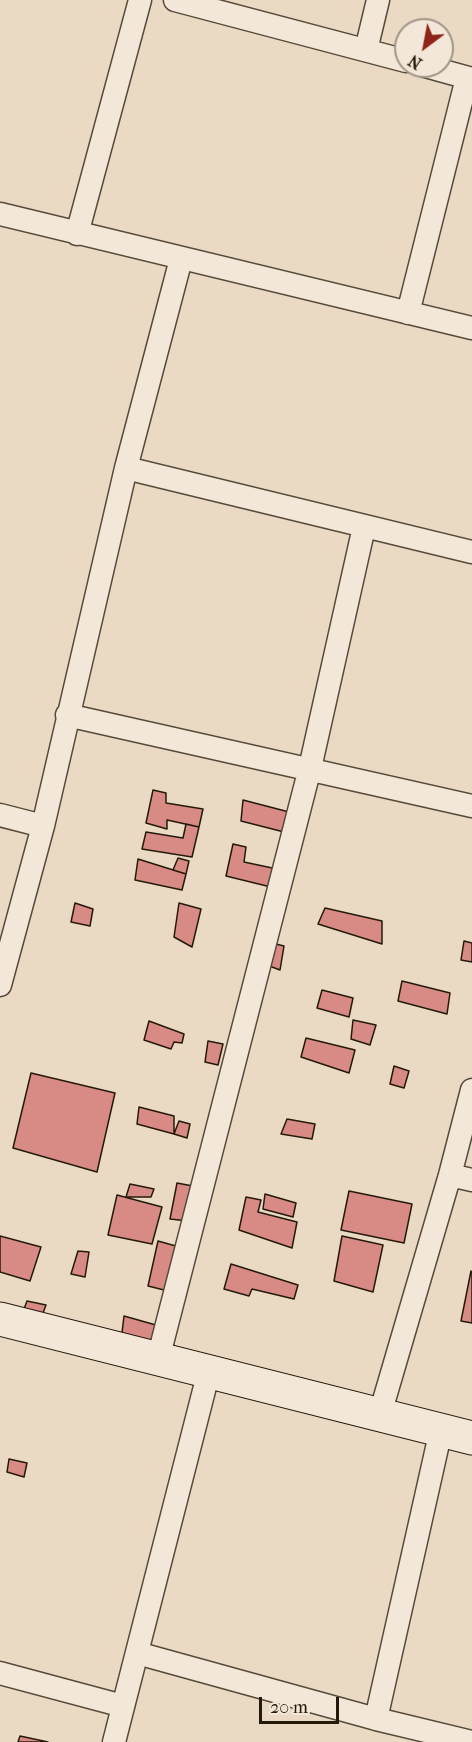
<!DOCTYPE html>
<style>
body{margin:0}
#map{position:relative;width:472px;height:1742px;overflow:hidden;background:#ebdac3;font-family:"IM FELL French Canon",serif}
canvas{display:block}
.north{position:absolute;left:394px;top:18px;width:60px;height:60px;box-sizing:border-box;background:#f2e7d8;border:2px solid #a09586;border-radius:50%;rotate:212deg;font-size:16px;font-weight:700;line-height:24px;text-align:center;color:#241a0c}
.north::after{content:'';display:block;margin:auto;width:21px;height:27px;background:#8f2418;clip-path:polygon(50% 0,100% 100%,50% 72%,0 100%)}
.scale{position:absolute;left:259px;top:1697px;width:80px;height:27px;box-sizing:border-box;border:3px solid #241a0c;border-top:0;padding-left:8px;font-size:18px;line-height:21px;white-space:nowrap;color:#241a0c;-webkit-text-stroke:4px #f2e7d8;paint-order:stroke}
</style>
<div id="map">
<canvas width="472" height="1742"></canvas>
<div class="north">N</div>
<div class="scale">20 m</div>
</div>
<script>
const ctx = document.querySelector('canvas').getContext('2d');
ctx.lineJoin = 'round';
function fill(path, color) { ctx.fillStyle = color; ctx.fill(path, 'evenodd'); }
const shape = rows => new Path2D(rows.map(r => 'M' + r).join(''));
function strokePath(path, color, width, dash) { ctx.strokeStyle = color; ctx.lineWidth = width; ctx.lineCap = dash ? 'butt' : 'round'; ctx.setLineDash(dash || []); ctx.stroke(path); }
const building = shape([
 [153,790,166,793,166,803,203,809,199,827,167,820,167,829,146,823,153,790],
 [243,800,293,813,288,833,241,821,243,800],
 [186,824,199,827,192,857,142,849,146,832,183,838,186,824],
 [233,844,246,847,244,862,277,869,275,888,226,876,233,844],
 [178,858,189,861,186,874,173,870,178,858],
 [138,859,186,874,182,890,135,880,138,859],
 [75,903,93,909,90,926,71,922,75,903],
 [179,903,201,909,192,947,174,937,179,903],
 [325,908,382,921,382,944,318,924,325,908],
 [464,941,472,943,472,962,461,960,464,941],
 [268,942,284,946,280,970,264,964,268,942],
 [402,981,450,993,447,1014,398,1001,402,981],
 [322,990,353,998,349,1017,317,1008,322,990],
 [353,1020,376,1025,370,1045,351,1039,353,1020],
 [149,1021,184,1034,182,1043,174,1042,171,1049,144,1040,149,1021],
 [306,1038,355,1050,349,1073,301,1057,306,1038],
 [208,1041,223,1044,218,1065,205,1062,208,1041],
 [394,1066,409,1071,404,1088,390,1084,394,1066],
 [31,1073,115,1093,97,1172,13,1148,31,1073],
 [139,1107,174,1116,174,1134,137,1124,139,1107],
 [287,1119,315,1124,312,1139,281,1134,287,1119],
 [179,1121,190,1124,187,1138,174,1134,179,1121],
 [177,1183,198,1187,188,1221,170,1219,177,1183],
 [130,1184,154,1189,151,1197,126,1197,130,1184],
 [349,1191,412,1204,404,1243,341,1230,349,1191],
 [265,1194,296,1203,293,1217,263,1209,265,1194],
 [117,1195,162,1207,152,1244,108,1235,117,1195],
 [246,1197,261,1200,258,1212,297,1222,292,1248,239,1230,246,1197],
 [0,1236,41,1247,30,1281,0,1272,0,1236],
 [342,1236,383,1245,373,1292,334,1281,342,1236],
 [158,1241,183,1248,172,1292,148,1286,158,1241],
 [78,1251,89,1252,85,1277,71,1274,78,1251],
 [231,1264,298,1285,294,1299,252,1289,249,1296,224,1289,231,1264],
 [471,1271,472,1272,472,1323,461,1321,471,1271],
 [27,1301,46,1305,40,1321,21,1317,27,1301],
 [124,1316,163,1327,159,1349,121,1341,124,1316],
 [9,1459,27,1463,24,1477,7,1472,9,1459],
 [20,1736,48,1742,18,1742,20,1736]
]);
fill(building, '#d88a84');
strokePath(building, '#241a0c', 1.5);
const street = shape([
 [175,0,406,61],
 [366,50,378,0],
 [425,66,472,79],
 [0,214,472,328],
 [77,234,140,0],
 [408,313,467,78],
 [126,468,472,552],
 [67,715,472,806],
 [0,815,43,826],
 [0,985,43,826,126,468,181,259],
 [450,1175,472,1180],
 [158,1359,310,768,364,527],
 [380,1414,450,1175,472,1090],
 [137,1653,376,1719,472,1742],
 [0,1673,123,1706],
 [376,1719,441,1430],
 [114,1742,209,1371]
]);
const secondary = shape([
 [0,1319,472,1438]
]);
strokePath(street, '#564a3a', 25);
strokePath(secondary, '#241a0c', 35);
strokePath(street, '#f2e7d8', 22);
strokePath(secondary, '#f2e7d8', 33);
</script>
